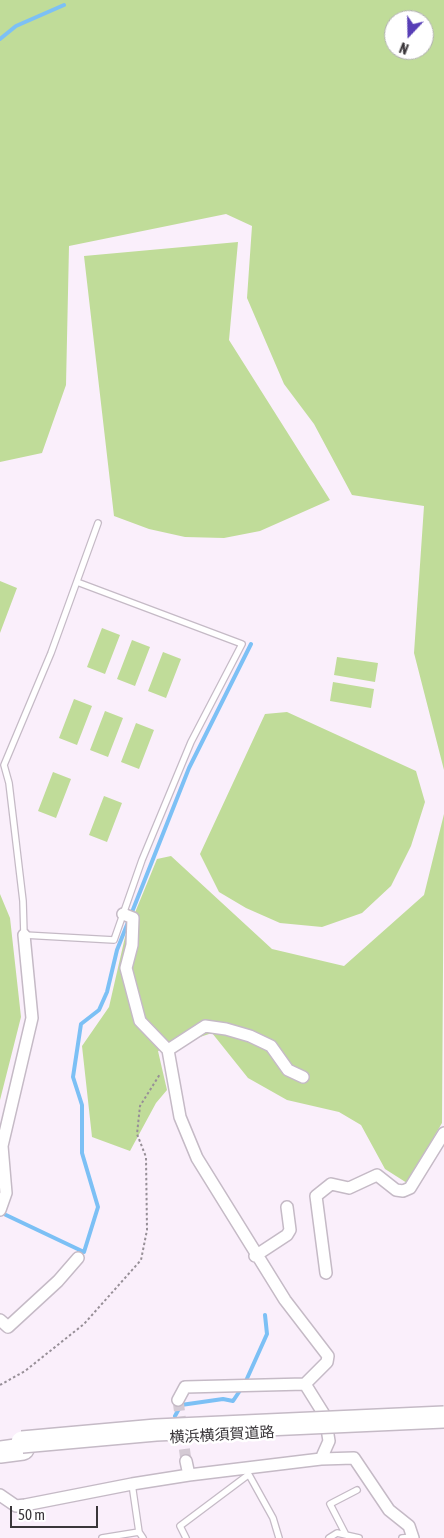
<!DOCTYPE html>
<meta charset="utf-8">
<style>
body{margin:0}
#map{position:relative;width:444px;height:1538px;overflow:hidden;background:#faeffb;font-family:"Asap Condensed",sans-serif}
canvas{display:block}
.north{position:absolute;left:384px;top:10px;width:50px;height:50px;box-sizing:border-box;background:#fff;border:1px solid #b0afb0;border-radius:50%;rotate:201deg;font-size:14px;font-weight:700;line-height:20px;text-align:center;color:#3a363a}
.north::after{content:'';display:block;margin:auto;width:18px;height:22px;background:#573eb6;clip-path:polygon(50% 0,100% 100%,50% 72%,0 100%)}
.scale{position:absolute;left:10px;top:1506px;width:88px;height:22px;box-sizing:border-box;border:2px solid #3a363a;border-top:0;padding-left:6px;font-size:15px;line-height:18px;white-space:nowrap;color:#3a363a;-webkit-text-stroke:4px #fff;paint-order:stroke}
</style>
<div id="map">
<canvas width="444" height="1538"></canvas>
<div class="north">N</div>
<div class="scale">50 m</div>
</div>
<script>
const ctx = document.querySelector('canvas').getContext('2d');
ctx.lineJoin = 'round';
function fill(path, color) { ctx.fillStyle = color; ctx.fill(path, 'evenodd'); }
const shape = rows => new Path2D(rows.map(r => 'M' + r).join(''));
function strokePath(path, color, width, dash) { ctx.strokeStyle = color; ctx.lineWidth = width; ctx.lineCap = dash ? 'butt' : 'round'; ctx.setLineDash(dash || []); ctx.stroke(path); }
function write(font, color, halo, rows, align = 'center') {
  ctx.font = font + ' "Asap Condensed","Noto Sans JP",sans-serif'; ctx.lineWidth = 5; ctx.setLineDash([]); ctx.textBaseline = 'middle'; ctx.strokeStyle = halo; ctx.fillStyle = color; for (const [text, x, y, turn = 0] of rows) {
    ctx.save(); ctx.translate(x, y); ctx.rotate((+turn || 0) * Math.PI / 180); ctx.textAlign = isNaN(turn) ? turn : align; if (halo) ctx.strokeText(text, 0, 0); ctx.fillText(text, 0, 0); ctx.restore();
  }
}
fill(shape([
 [0,0,444,0,444,770,414,653,424,506,352,495,314,424,284,384,247,298,252,226,226,214,69,246,66,385,42,453,0,462],
 [394,20,424,20,424,50,394,50],
 [238,242,229,340,330,500,260,531,224,538,185,537,149,529,114,516,84,256],
 [0,581,17,588,0,633],
 [102,628,120,635,105,674,87,667],
 [132,640,150,647,135,686,117,679],
 [163,652,181,659,166,698,148,691],
 [337,657,378,663,375,682,334,675],
 [333,682,374,689,371,708,330,701],
 [74,699,92,706,77,745,59,738],
 [105,711,123,718,108,757,90,750],
 [287,712,416,771,425,802,411,846,391,886,362,913,322,927,280,923,246,908,219,892,200,854,265,714],
 [136,723,154,730,139,769,121,762],
 [53,772,71,779,56,818,38,811],
 [104,796,122,803,107,842,89,835],
 [444,814,442,1123,407,1183,385,1169,361,1125,339,1112,287,1100,248,1078,212,1033,158,1051,167,1090,156,1103,130,1151,92,1137,82,1046,109,1007,125,937,157,859,171,856,272,949,344,966,424,895],
 [0,894,10,918,21,1017,0,1100]
]), '#c0dc99');
strokePath(shape([
 [0,39,16,26,64,5],
 [6,1215,84,1252,98,1207,82,1153,82,1105,73,1077,81,1024,99,1010,107,992,117,950,189,768,251,644],
 [245,1383,267,1334,265,1315],
 [175,1416,181,1405,223,1399,233,1401,241,1389]
]), '#7cc0f5', 4);
strokePath(shape([
 [178,1400,186,1461]
]), '#d4cad4', 11, [11, 5.5]);
const service = shape([
 [77,582,242,644,191,742,142,860,114,940,24,935,23,901,9,783,4,765,51,653,98,523],
 [248,1473,273,1518,279,1538],
 [132,1484,139,1532,143,1538],
 [346,1535,330,1504,357,1490],
 [102,1538,139,1532],
 [186,1538,180,1526,248,1475],
 [329,1538,337,1533,359,1538],
 [402,1538,413,1537]
]);
const minor = shape([
 [123,914,133,918,132,945,126,968,140,1021,168,1050,205,1026,226,1029,250,1036,271,1046,288,1070,303,1077],
 [168,1050,180,1117,197,1158,285,1300,328,1356,327,1362,305,1384,185,1387,178,1400],
 [0,1210,6,1193,2,1146,32,1018,24,935],
 [255,1256,287,1235,290,1230,287,1207],
 [326,1273,316,1196,331,1184,349,1188,377,1175,396,1190,403,1191,410,1188,444,1133],
 [0,1320,8,1327,58,1281,78,1258],
 [305,1384,325,1416,329,1441,321,1459],
 [186,1461,189,1475],
 [0,1495,16,1506,25,1505,132,1484,189,1475,321,1459,354,1458,389,1510,409,1526,413,1538]
]);
const motorway = shape([
 [0,1452,23,1449]
]);
strokePath(service, '#c5bac6', 8);
strokePath(minor, '#c5bac6', 14);
strokePath(motorway, '#c5bac6', 24);
strokePath(shape([
 [0,1385,25,1371,84,1324,141,1260,147,1230,146,1157,137,1134,140,1106,160,1074]
]), '#978f97', 2, [2.5, 2.5]);
strokePath(service, '#fff', 5.5);
strokePath(minor, '#fff', 11);
strokePath(motorway, '#fff', 21);
const motorwayBridge = shape([
 [22,1442,156,1430,444,1417]
]);
strokePath(motorwayBridge, '#c5bac6', 24, []);
strokePath(motorwayBridge, '#fff', 21);
write('15px', '#3a363a', '#fff', [
 ["横浜横須賀道路",222,1435,-3]
]);
</script>
